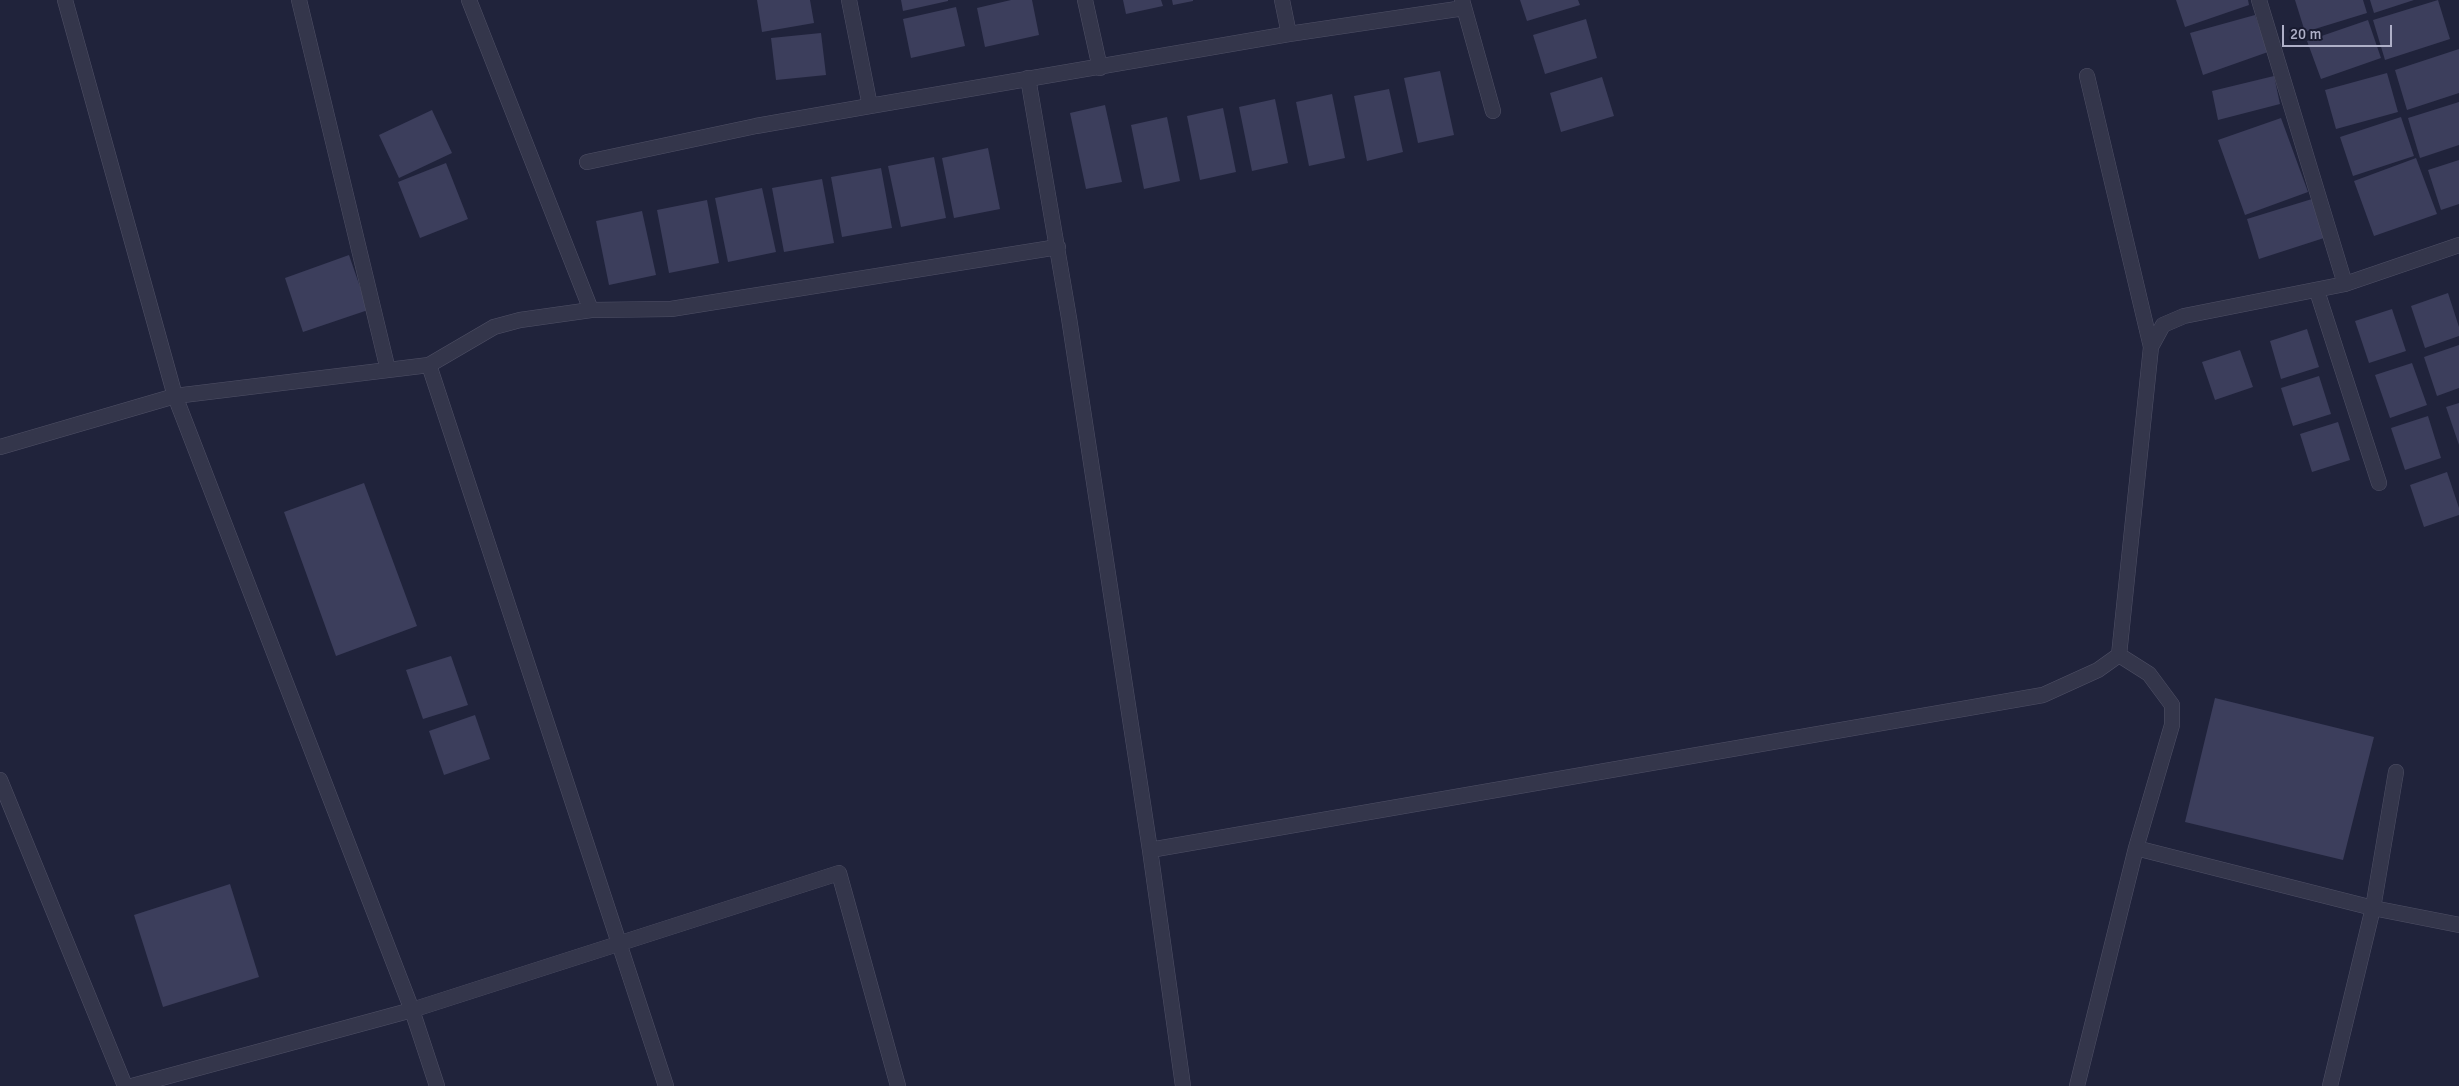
<!DOCTYPE html>
<style>
body{margin:0}
#map{position:relative;width:2459px;height:1086px;overflow:hidden;background:#20233b;font-family:Signika,sans-serif}
canvas{display:block}
.scale{position:absolute;left:2282px;top:25px;width:110px;height:22px;box-sizing:border-box;border:2px solid #afb0c8;border-top:0;padding-left:6px;font-size:15px;line-height:18px;white-space:nowrap;color:#afb0c8;-webkit-text-stroke:4px #191b30;paint-order:stroke}
</style>
<div id="map">
<canvas width="2459" height="1086"></canvas>
<div class="scale">20 m</div>
</div>
<script>
const ctx = document.querySelector('canvas').getContext('2d');
ctx.lineJoin = 'round';
function fill(path, color) { ctx.fillStyle = color; ctx.fill(path, 'evenodd'); }
const shape = rows => new Path2D(rows.map(r => 'M' + r).join(''));
function strokePath(path, color, width, dash) { ctx.strokeStyle = color; ctx.lineWidth = width; ctx.lineCap = dash ? 'butt' : 'round'; ctx.setLineDash(dash || []); ctx.stroke(path); }
fill(shape([
 [757,0,810,0,814,23,762,32],
 [901,0,948,0,948,1,903,11],
 [1011,0,1032,0,1039,35,985,47,977,8],
 [1123,0,1161,0,1163,6,1126,14],
 [1172,0,1193,0,1193,1,1173,5],
 [1520,0,1578,0,1580,5,1527,21],
 [2176,0,2248,0,2249,5,2185,27],
 [2295,0,2363,0,2367,13,2305,32],
 [2370,0,2414,0,2374,13],
 [2438,0,2450,39,2385,60,2373,20],
 [956,7,965,46,911,58,903,19],
 [2255,15,2268,52,2203,75,2190,33],
 [1586,19,1597,58,1545,74,1533,35],
 [2368,20,2381,58,2321,79,2307,41],
 [821,33,826,75,776,80,771,38],
 [2459,49,2459,93,2407,110,2395,70],
 [1440,71,1454,135,1418,143,1404,78],
 [2387,73,2398,112,2336,129,2325,90],
 [2274,76,2280,104,2218,120,2212,91],
 [1602,77,1614,116,1561,132,1550,93],
 [1389,89,1403,152,1367,161,1354,96],
 [1332,94,1345,158,1309,166,1296,102],
 [1275,99,1288,163,1252,171,1239,107],
 [2459,102,2459,145,2420,158,2408,118],
 [1105,105,1122,182,1086,189,1070,113],
 [1223,108,1236,172,1200,180,1187,116],
 [432,110,452,153,399,178,379,135],
 [1167,117,1180,181,1144,189,1131,125],
 [2401,117,2414,156,2353,176,2340,137],
 [2281,118,2308,192,2245,215,2218,140],
 [988,148,1000,209,954,218,942,158],
 [934,157,946,218,901,227,888,166],
 [2416,158,2437,214,2374,236,2354,181],
 [2459,160,2459,204,2441,210,2428,170],
 [446,163,468,219,420,238,398,182],
 [881,168,892,228,842,237,831,177],
 [822,179,834,243,784,252,772,188],
 [762,188,776,252,728,262,715,198],
 [2312,199,2324,238,2259,259,2247,219],
 [707,200,719,263,669,273,657,210],
 [642,211,656,275,609,285,596,221],
 [349,255,368,310,303,332,285,278],
 [2448,293,2459,327,2459,336,2425,348,2411,306],
 [2392,309,2406,351,2369,363,2355,321],
 [2307,329,2319,367,2281,379,2270,341],
 [2459,345,2459,388,2437,396,2424,357],
 [2240,350,2253,387,2215,400,2202,362],
 [2412,363,2427,405,2390,418,2375,375],
 [2319,376,2331,414,2293,426,2281,388],
 [2459,403,2459,445,2446,407],
 [2428,416,2441,458,2405,470,2391,428],
 [2338,422,2350,460,2312,472,2300,434],
 [2447,472,2459,508,2459,515,2424,527,2410,485],
 [364,483,417,626,336,656,284,512],
 [451,656,468,705,423,719,406,670],
 [2215,698,2374,737,2343,860,2185,822],
 [475,715,490,759,444,775,429,731],
 [230,884,259,977,163,1007,134,915]
]), '#3c3e5c');
const minor = shape([
 [65,0,175,396,412,1010,437,1086],
 [299,0,388,370],
 [469,0,591,310],
 [849,0,870,106],
 [1085,0,1100,68],
 [1282,0,1289,34],
 [1462,0,1493,111],
 [2259,0,2345,284],
 [2087,76,2151,347],
 [1028,78,1069,318,1150,850,1183,1086],
 [587,162,756,126,870,106,1289,34,1464,8],
 [2317,291,2379,483],
 [0,447,175,396,429,365],
 [0,780,125,1086],
 [2136,848,2373,908,2459,925],
 [1150,850,2043,695,2098,670,2119,655,2151,347,2163,325,2184,316,2345,284,2459,245],
 [132,1086,412,1010,839,873,898,1086],
 [666,1086,429,365,494,327,520,320,591,310,671,309,1058,247],
 [2077,1086,2136,848,2172,725,2172,705,2149,674,2119,655],
 [2330,1086,2373,908,2396,772]
]);
strokePath(minor, '#4f5066', 16);
strokePath(minor, '#34364b', 15);
</script>
